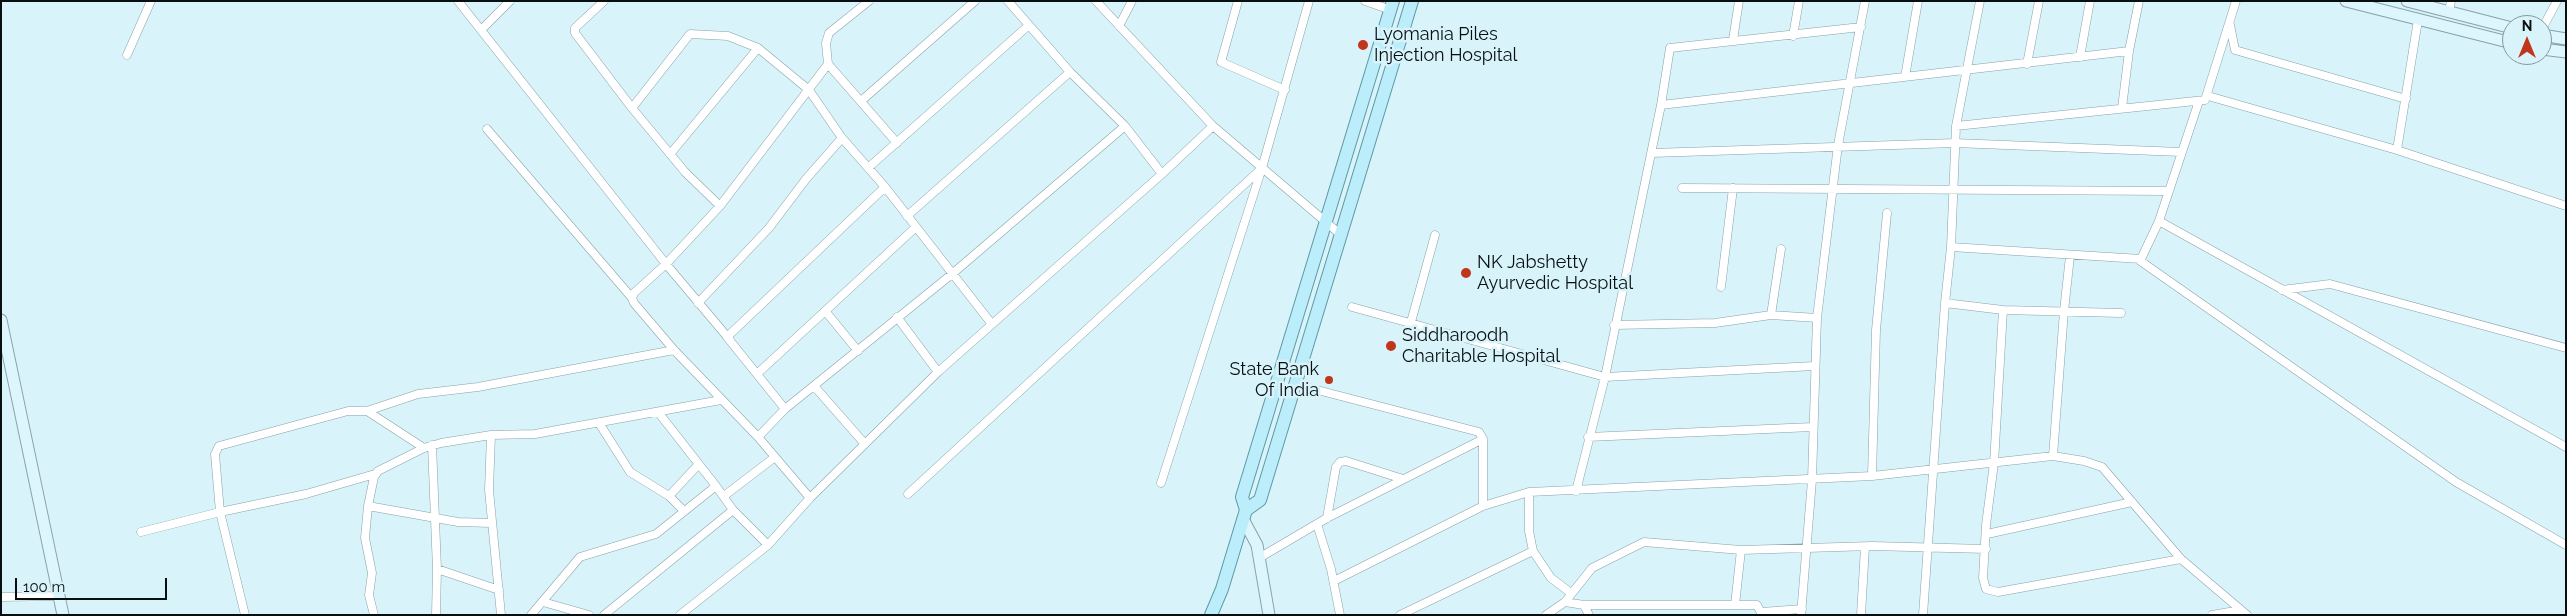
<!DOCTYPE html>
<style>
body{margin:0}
#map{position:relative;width:2567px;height:616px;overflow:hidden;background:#d9f3fa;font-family:Raleway,sans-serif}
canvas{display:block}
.frame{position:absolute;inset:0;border:2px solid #070f11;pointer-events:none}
.north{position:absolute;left:2502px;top:15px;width:50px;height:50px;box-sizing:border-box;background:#d9f3fa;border:1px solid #85989d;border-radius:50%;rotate:0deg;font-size:14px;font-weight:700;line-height:20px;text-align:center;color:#070f11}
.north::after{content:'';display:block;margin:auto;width:18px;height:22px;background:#c0351c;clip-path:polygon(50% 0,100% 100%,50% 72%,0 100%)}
.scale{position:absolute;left:15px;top:578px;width:152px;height:22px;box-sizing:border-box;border:2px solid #070f11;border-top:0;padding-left:6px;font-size:15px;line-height:18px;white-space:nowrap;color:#070f11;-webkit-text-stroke:4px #d9f3fa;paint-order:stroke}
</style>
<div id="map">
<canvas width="2567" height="616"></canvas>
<div class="frame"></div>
<div class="north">N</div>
<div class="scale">100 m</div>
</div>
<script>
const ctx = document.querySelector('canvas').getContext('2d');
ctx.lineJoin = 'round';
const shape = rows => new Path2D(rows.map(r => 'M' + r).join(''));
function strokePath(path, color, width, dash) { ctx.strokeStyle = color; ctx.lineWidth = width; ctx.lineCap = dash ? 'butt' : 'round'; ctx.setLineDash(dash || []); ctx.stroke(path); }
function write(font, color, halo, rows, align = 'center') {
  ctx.font = font + ' Raleway,sans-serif'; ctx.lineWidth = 5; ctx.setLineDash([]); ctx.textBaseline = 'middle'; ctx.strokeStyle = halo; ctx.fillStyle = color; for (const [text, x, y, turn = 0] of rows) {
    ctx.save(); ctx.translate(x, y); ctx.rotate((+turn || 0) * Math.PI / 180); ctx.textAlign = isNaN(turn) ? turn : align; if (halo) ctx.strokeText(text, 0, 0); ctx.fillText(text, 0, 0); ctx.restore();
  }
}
const street = shape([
 [458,1,666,264,730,340],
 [604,1,575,28,575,33,632,108,685,172,720,206],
 [1008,1,1070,72,1125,126,1162,174,1213,126],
 [1096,1,1213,126,1340,234],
 [1238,1,1221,62,1285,90],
 [1365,1,1391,10],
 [2449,12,2451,1],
 [2230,25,2235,50,2406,99],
 [1119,26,1132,1],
 [2542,29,2557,1],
 [481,30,510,1],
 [1793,36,1799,1],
 [1733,40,1739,1],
 [127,55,151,1],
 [2080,57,2090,1],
 [828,64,826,43,829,33,869,1],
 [2027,64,2039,1],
 [1905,77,1918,1],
 [2208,96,2397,150,2566,206],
 [861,101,975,1],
 [1661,105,2129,51],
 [632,108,690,34,728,36,758,48,809,90,842,138,885,187,991,323],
 [2122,108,2129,51,2139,1],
 [1956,126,2205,100,2236,1],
 [487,129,632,298],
 [2397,150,2418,20],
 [671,153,758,48],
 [1652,153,1955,143,2181,152],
 [868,168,1029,25],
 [1682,188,2169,191],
 [907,216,1070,72],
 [2159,221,2566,447],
 [1951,247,2141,259,2159,221,2199,101],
 [2139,260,2456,482,2566,545],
 [1721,287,1733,188],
 [2282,290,2330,284,2566,348],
 [698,303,769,228,806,179,842,138],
 [1945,303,2003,310,2121,313],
 [1352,307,1605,377,1814,366],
 [2003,310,1994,463,1986,525,1983,578,1986,589,1998,592,2181,559],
 [826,312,858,351],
 [1771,315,1781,249],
 [897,317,938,372],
 [1411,322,1435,235],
 [1614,325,1715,323,1771,315,1817,318],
 [757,374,916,227],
 [1294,384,1479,432,1483,439,1483,506],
 [814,386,865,444],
 [785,409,727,337,885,187],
 [367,411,424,448],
 [658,412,716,486],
 [599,423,630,472,669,496,684,511],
 [491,435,489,490,501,615],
 [758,437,785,409,952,274,1125,126],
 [1588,437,1812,427],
 [432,445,437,569,436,615],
 [2053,456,2084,461,2102,467,2181,559,2247,615],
 [1872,476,1876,330,1887,213],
 [1161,483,1262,168,1309,1],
 [1576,491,1605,377,1661,105,1670,48,1861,27],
 [1529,492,1529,531,1533,551,1551,578,1571,593],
 [908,494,1261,169],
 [669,496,698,465],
 [724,496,775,457],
 [810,498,758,437,674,350,634,303,632,298,634,293,666,264,720,206,828,64,897,143],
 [368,506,458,522,491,523],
 [1327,518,1336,467,1340,462,1346,461,1403,479],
 [1317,524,1331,569,1340,615],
 [141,532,220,512,306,494,375,474],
 [1987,534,2132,502],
 [1259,558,1327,518,1483,439],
 [437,569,499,590],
 [1334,581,1483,506,1529,492,1872,476,2053,456,2064,311,2070,256],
 [1,597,59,596],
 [543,602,589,615],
 [1565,602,1584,605,1757,605,1762,615],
 [1584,605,1589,615],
 [1735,605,1741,550],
 [1762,612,1802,609],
 [245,615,220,512,215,454,219,446,348,411,367,411,418,394,478,387,674,350],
 [374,615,369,595,372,573,365,538,368,506,374,477,378,471,424,448,441,443,491,435,535,434,721,400],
 [531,615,580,557,656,534,716,486,733,510,768,545],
 [604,615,733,510],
 [680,615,768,545,810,498,938,372,1162,174],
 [1400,615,1533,551],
 [1546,615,1565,602,1592,568,1644,542,1741,550,1872,546,1986,549],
 [1801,615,1812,480,1817,318,1838,145,1865,1],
 [1861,615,1865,547],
 [1923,615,1945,303,1951,247,1956,126,1980,1],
 [2212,615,2241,610]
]);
const secondary = shape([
 [2346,1,2512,43],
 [2407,1,2512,28],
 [2542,35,2566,39],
 [2542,49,2566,52],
 [1,320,63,615],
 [1243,519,1257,545,1269,615]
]);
const primary = shape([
 [1246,510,1260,500,1412,1],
 [1211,615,1222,589,1246,510,1242,497,1393,1]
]);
strokePath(street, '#89a1a8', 9);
strokePath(secondary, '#89a1a8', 13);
strokePath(primary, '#5f98a6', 14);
strokePath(street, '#fff', 8);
strokePath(secondary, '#ddf6fd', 11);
strokePath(primary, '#bbedfa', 12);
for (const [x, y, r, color] of [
 [1363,45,6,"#c0351c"],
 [1466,273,6,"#c0351c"],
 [1391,346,6,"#c0351c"],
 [1329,380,5,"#c0351c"]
]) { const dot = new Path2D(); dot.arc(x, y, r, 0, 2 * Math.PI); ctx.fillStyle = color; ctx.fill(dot); strokePath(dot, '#d9f3fa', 2); }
write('18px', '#070f11', '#d9f3fa', [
 ["Lyomania Piles",1374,35],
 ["Injection Hospital",1374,56],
 ["NK Jabshetty",1477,263],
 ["Ayurvedic Hospital",1477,284],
 ["Siddharoodh",1402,336],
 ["Charitable Hospital",1402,357],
 ["State Bank",1319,370,"right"],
 ["Of India",1319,391,"right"]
], 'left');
</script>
